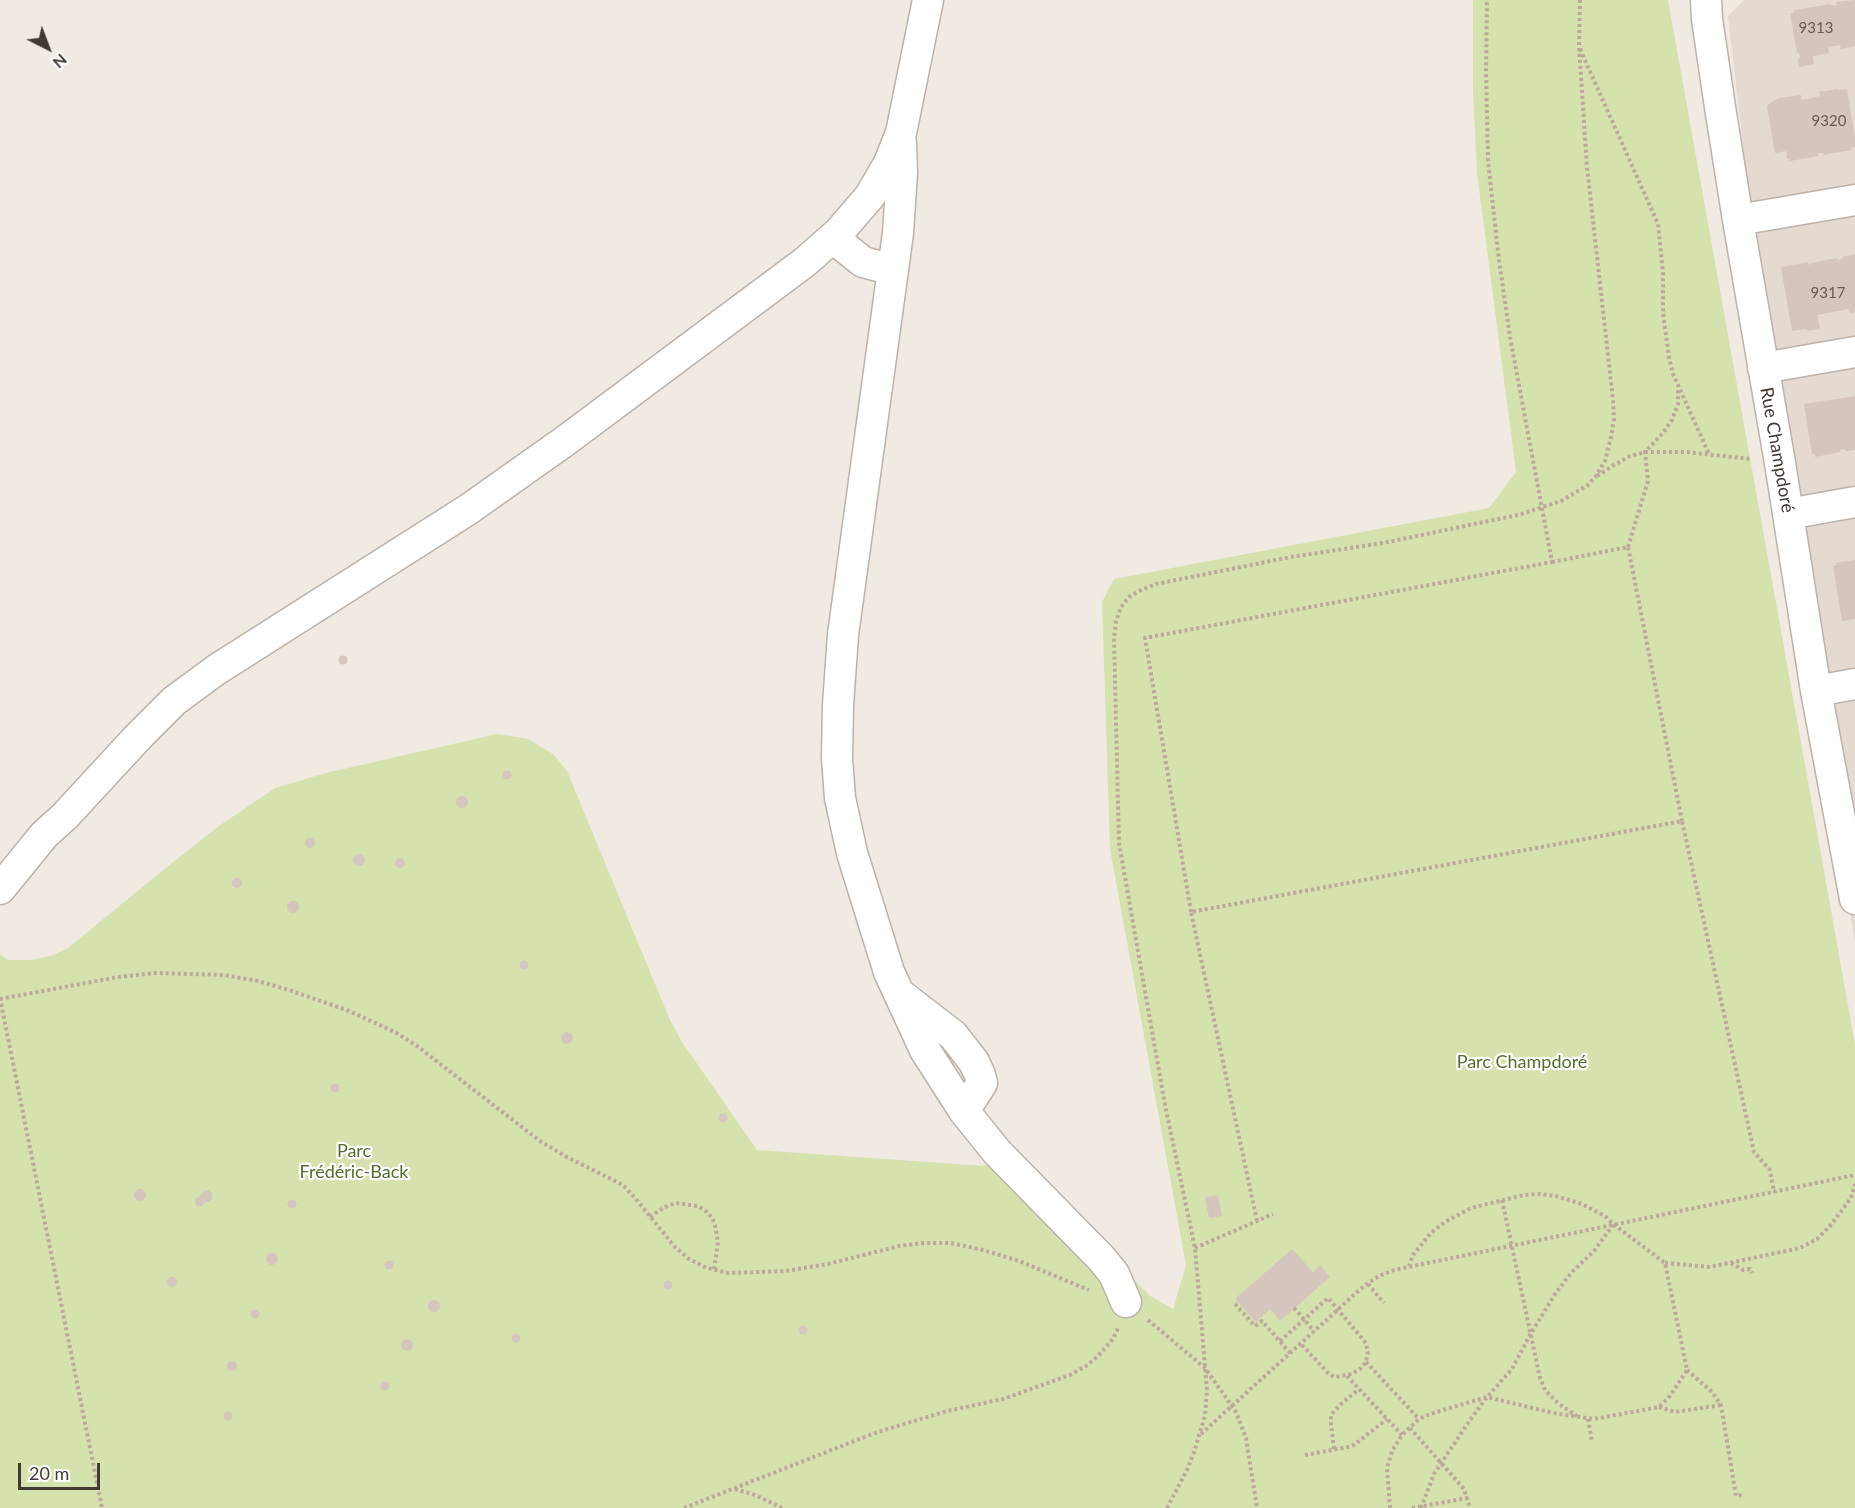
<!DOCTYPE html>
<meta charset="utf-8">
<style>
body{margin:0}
#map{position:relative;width:1855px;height:1508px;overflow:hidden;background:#f0eae3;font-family:Lato,sans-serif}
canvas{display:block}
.north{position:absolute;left:18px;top:18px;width:60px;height:60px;-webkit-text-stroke:4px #fff;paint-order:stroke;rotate:138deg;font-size:16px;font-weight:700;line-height:24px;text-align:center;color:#413934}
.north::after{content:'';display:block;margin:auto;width:21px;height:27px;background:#413934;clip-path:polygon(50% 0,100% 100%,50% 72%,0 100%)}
.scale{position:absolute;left:18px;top:1463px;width:82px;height:27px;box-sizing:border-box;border:3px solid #413934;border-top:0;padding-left:8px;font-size:18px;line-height:21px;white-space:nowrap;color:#413934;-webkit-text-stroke:4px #fff;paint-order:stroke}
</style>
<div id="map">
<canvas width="1855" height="1508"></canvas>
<div class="north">N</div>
<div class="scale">20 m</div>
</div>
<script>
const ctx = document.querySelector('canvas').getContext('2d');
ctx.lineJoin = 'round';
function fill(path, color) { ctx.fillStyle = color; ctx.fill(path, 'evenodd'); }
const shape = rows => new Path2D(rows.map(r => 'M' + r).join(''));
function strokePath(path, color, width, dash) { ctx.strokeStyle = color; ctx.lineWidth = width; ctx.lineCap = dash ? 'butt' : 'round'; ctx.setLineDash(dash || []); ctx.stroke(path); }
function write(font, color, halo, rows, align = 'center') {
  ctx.font = font + ' Lato,sans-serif'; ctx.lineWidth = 4.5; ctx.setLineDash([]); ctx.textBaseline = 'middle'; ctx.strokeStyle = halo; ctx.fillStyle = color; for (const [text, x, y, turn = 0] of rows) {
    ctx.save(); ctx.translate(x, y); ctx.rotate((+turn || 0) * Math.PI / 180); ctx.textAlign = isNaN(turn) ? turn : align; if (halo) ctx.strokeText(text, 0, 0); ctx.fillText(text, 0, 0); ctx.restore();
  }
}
fill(shape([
 [1744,0,1855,0,1855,944,1780,463,1728,16]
]), '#e4dad2');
fill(shape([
 [1473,0,1668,0,1855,1044,1855,1508,0,1508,0,954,8,960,30,960,51,956,68,948,162,871,219,826,275,788,326,773,497,734,528,739,553,754,567,771,670,1020,682,1042,757,1150,985,1166,1005,1143,1150,1296,1173,1309,1186,1265,1110,849,1102,602,1114,579,1489,508,1516,472,1477,173,1473,93]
]), '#d5e2ae');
fill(shape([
 [1855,0,1855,46,1841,49,1840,45,1828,47,1829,53,1813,56,1814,64,1799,67,1798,59,1800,58,1799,53,1797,53,1790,13,1794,13,1794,10,1831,4,1831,6,1837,5,1836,2],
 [1838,89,1839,90,1847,89,1855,138,1855,147,1851,148,1852,150,1823,155,1823,153,1818,153,1819,156,1790,161,1789,159,1787,159,1786,151,1775,153,1767,106,1773,101,1780,98,1801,95,1802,100,1820,96,1819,92],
 [1855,254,1855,312,1850,313,1848,309,1817,315,1820,329,1807,331,1807,329,1792,331,1781,267,1808,262,1809,265,1811,264,1811,263,1837,258,1838,260,1840,259,1843,259,1842,257],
 [1855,396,1855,450,1846,451,1845,449,1840,450,1841,452,1815,457,1815,454,1812,454,1804,404],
 [1855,560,1855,619,1842,621,1833,566,1837,565,1836,563],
 '338.5 660a4.5 4.5 0 1 1 9 0a4.5 4.5 0 1 1-9 0Z',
 '502.5 775a4.5 4.5 0 1 1 9 0a4.5 4.5 0 1 1-9 0Z',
 '456 802a6 6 0 1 1 12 0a6 6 0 1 1-12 0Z',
 '305 843a5 5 0 1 1 10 0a5 5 0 1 1-10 0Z',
 '353 860a6 6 0 1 1 12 0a6 6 0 1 1-12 0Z',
 '395 863a5 5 0 1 1 10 0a5 5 0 1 1-10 0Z',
 '232 883a5 5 0 1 1 10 0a5 5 0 1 1-10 0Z',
 '287 907a6 6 0 1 1 12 0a6 6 0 1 1-12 0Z',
 '519.5 965a4.5 4.5 0 1 1 9 0a4.5 4.5 0 1 1-9 0Z',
 '561 1038a6 6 0 1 1 12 0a6 6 0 1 1-12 0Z',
 '330.5 1088a4.5 4.5 0 1 1 9 0a4.5 4.5 0 1 1-9 0Z',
 '718.5 1118a4.5 4.5 0 1 1 9 0a4.5 4.5 0 1 1-9 0Z',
 '134 1195a6 6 0 1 1 12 0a6 6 0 1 1-12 0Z',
 [208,1190,212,1193,212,1199,209,1202,205,1202,202,1206,197,1206,195,1203,196,1198,200,1196,204,1191],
 [1218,1195,1222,1216,1209,1218,1205,1197],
 '287.5 1204a4.5 4.5 0 1 1 9 0a4.5 4.5 0 1 1-9 0Z',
 [1292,1249,1313,1272,1320,1265,1330,1277,1280,1321,1270,1309,1256,1322,1235,1299],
 '266 1259a6 6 0 1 1 12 0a6 6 0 1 1-12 0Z',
 '384.5 1265a4.5 4.5 0 1 1 9 0a4.5 4.5 0 1 1-9 0Z',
 '167 1282a5 5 0 1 1 10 0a5 5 0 1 1-10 0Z',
 '663.5 1285a4.5 4.5 0 1 1 9 0a4.5 4.5 0 1 1-9 0Z',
 '428 1306a6 6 0 1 1 12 0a6 6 0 1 1-12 0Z',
 '250.5 1314a4.5 4.5 0 1 1 9 0a4.5 4.5 0 1 1-9 0Z',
 '798.5 1330a4.5 4.5 0 1 1 9 0a4.5 4.5 0 1 1-9 0Z',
 '511.5 1338a4.5 4.5 0 1 1 9 0a4.5 4.5 0 1 1-9 0Z',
 '401 1345a6 6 0 1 1 12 0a6 6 0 1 1-12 0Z',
 '227 1366a5 5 0 1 1 10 0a5 5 0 1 1-10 0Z',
 '380.5 1386a4.5 4.5 0 1 1 9 0a4.5 4.5 0 1 1-9 0Z',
 '223.5 1416a4.5 4.5 0 1 1 9 0a4.5 4.5 0 1 1-9 0Z'
]), '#d4c6bd');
const minor = shape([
 [1706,0,1707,19,1720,107,1738,220,1780,463,1816,691,1855,899],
 [901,143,902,172,898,233,843,635,838,705,837,758,840,798,852,853,889,972,925,1050,964,1111,997,1152,1101,1258,1114,1274,1126,1302],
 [1738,220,1855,200],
 [833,238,863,262,893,270],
 [1763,368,1855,352],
 [1788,514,1855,502],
 [1816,691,1855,684],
 [0,889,44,835,65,816,137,738,174,701,216,670,469,509,565,441,805,262,839,232,870,196,889,163,901,133,928,0],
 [901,995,953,1035,974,1062,980,1075,982,1083,964,1111]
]);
strokePath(minor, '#bdb2aa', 33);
strokePath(shape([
 [1580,49,1658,224,1663,273,1663,313,1669,357,1673,374,1709,454],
 [1597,476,1614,465,1630,456,1645,452,1686,452,1751,459],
 [1628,547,1648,481,1645,452,1663,433,1672,420,1678,404,1678,389],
 [1552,562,1628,547,1682,821],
 [1191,912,1145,638,1552,562,1510,337,1499,260,1488,161,1486,71,1487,0],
 [0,998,102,1508],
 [0,999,118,977,156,973,224,975,258,981,292,991,349,1011,395,1032,417,1046,540,1141,567,1157,623,1185,635,1198,675,1247,689,1259,707,1268,728,1273,786,1271,828,1264,899,1246,924,1243,951,1243,983,1250,1019,1261,1089,1290],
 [1502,1200,1540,1378,1545,1390,1559,1404,1577,1416],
 [650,1217,665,1207,676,1203,698,1206,707,1212,712,1218,715,1225,718,1242,714,1270],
 [1257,1221,1191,912,1682,821,1754,1152,1770,1170,1774,1192],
 [1195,1248,1273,1214],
 [1665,1263,1710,1267,1800,1248,1817,1239,1830,1226,1851,1198,1855,1184],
 [1731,1263,1743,1270,1750,1269,1752,1273],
 [1368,1284,1384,1303],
 [1235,1304,1255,1326,1262,1321,1290,1353],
 [1294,1308,1314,1331],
 [1148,1320,1205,1368,1236,1412,1246,1438,1257,1508],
 [1280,1341,1328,1298,1366,1343,1368,1352,1366,1362,1361,1368,1352,1374,1335,1377,1329,1374,1300,1343],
 [1366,1362,1419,1419],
 [1687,1370,1712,1392,1721,1405,1736,1496,1742,1495],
 [1347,1376,1402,1435],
 [1659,1407,1675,1412,1721,1405],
 [1588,1419,1592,1442],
 [1410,1428,1464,1489,1470,1508],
 [1201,1434,1365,1285,1379,1276,1394,1270,1855,1175],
 [1334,1449,1331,1424,1331,1415,1341,1404,1359,1389],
 [1305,1455,1348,1447,1354,1445,1387,1419],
 [735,1489,755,1495,782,1508],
 [684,1508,875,1433,947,1411,1003,1399,1070,1375,1086,1366,1098,1356,1113,1339,1118,1328],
 [1167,1508,1187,1470,1194,1452,1205,1416,1207,1390,1195,1248,1165,1105,1119,843,1114,638,1116,621,1121,607,1129,597,1139,591,1156,584,1291,557,1383,543,1518,515,1561,501,1588,485,1596,476,1605,461,1611,437,1614,419,1613,400,1587,167,1579,46,1580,0],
 [1390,1508,1387,1468,1392,1451,1402,1435,1419,1419,1430,1414,1487,1397,1558,1414,1594,1419,1659,1407,1670,1396,1687,1370,1665,1263,1613,1224,1605,1216,1582,1204,1556,1196,1540,1194,1524,1195,1471,1208,1445,1222,1431,1233,1413,1255,1409,1266],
 [1412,1508,1468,1498],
 [1421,1508,1434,1474,1470,1420,1487,1397,1512,1369,1530,1335,1555,1294,1571,1273,1594,1251,1613,1225]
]), '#bba899', 4, [3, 3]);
strokePath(minor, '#fff', 30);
write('15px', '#665c56', null, [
 ["9313",1816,28],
 ["9320",1829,121],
 ["9317",1828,293]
]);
write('18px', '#413934', '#fff', [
 ["Rue Champdoré",1777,450,80]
]);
write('18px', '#536e2d', '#fff', [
 ["Parc Champdoré",1522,1062],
 ["Parc",354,1151],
 ["Frédéric-Back",354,1172]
]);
</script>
